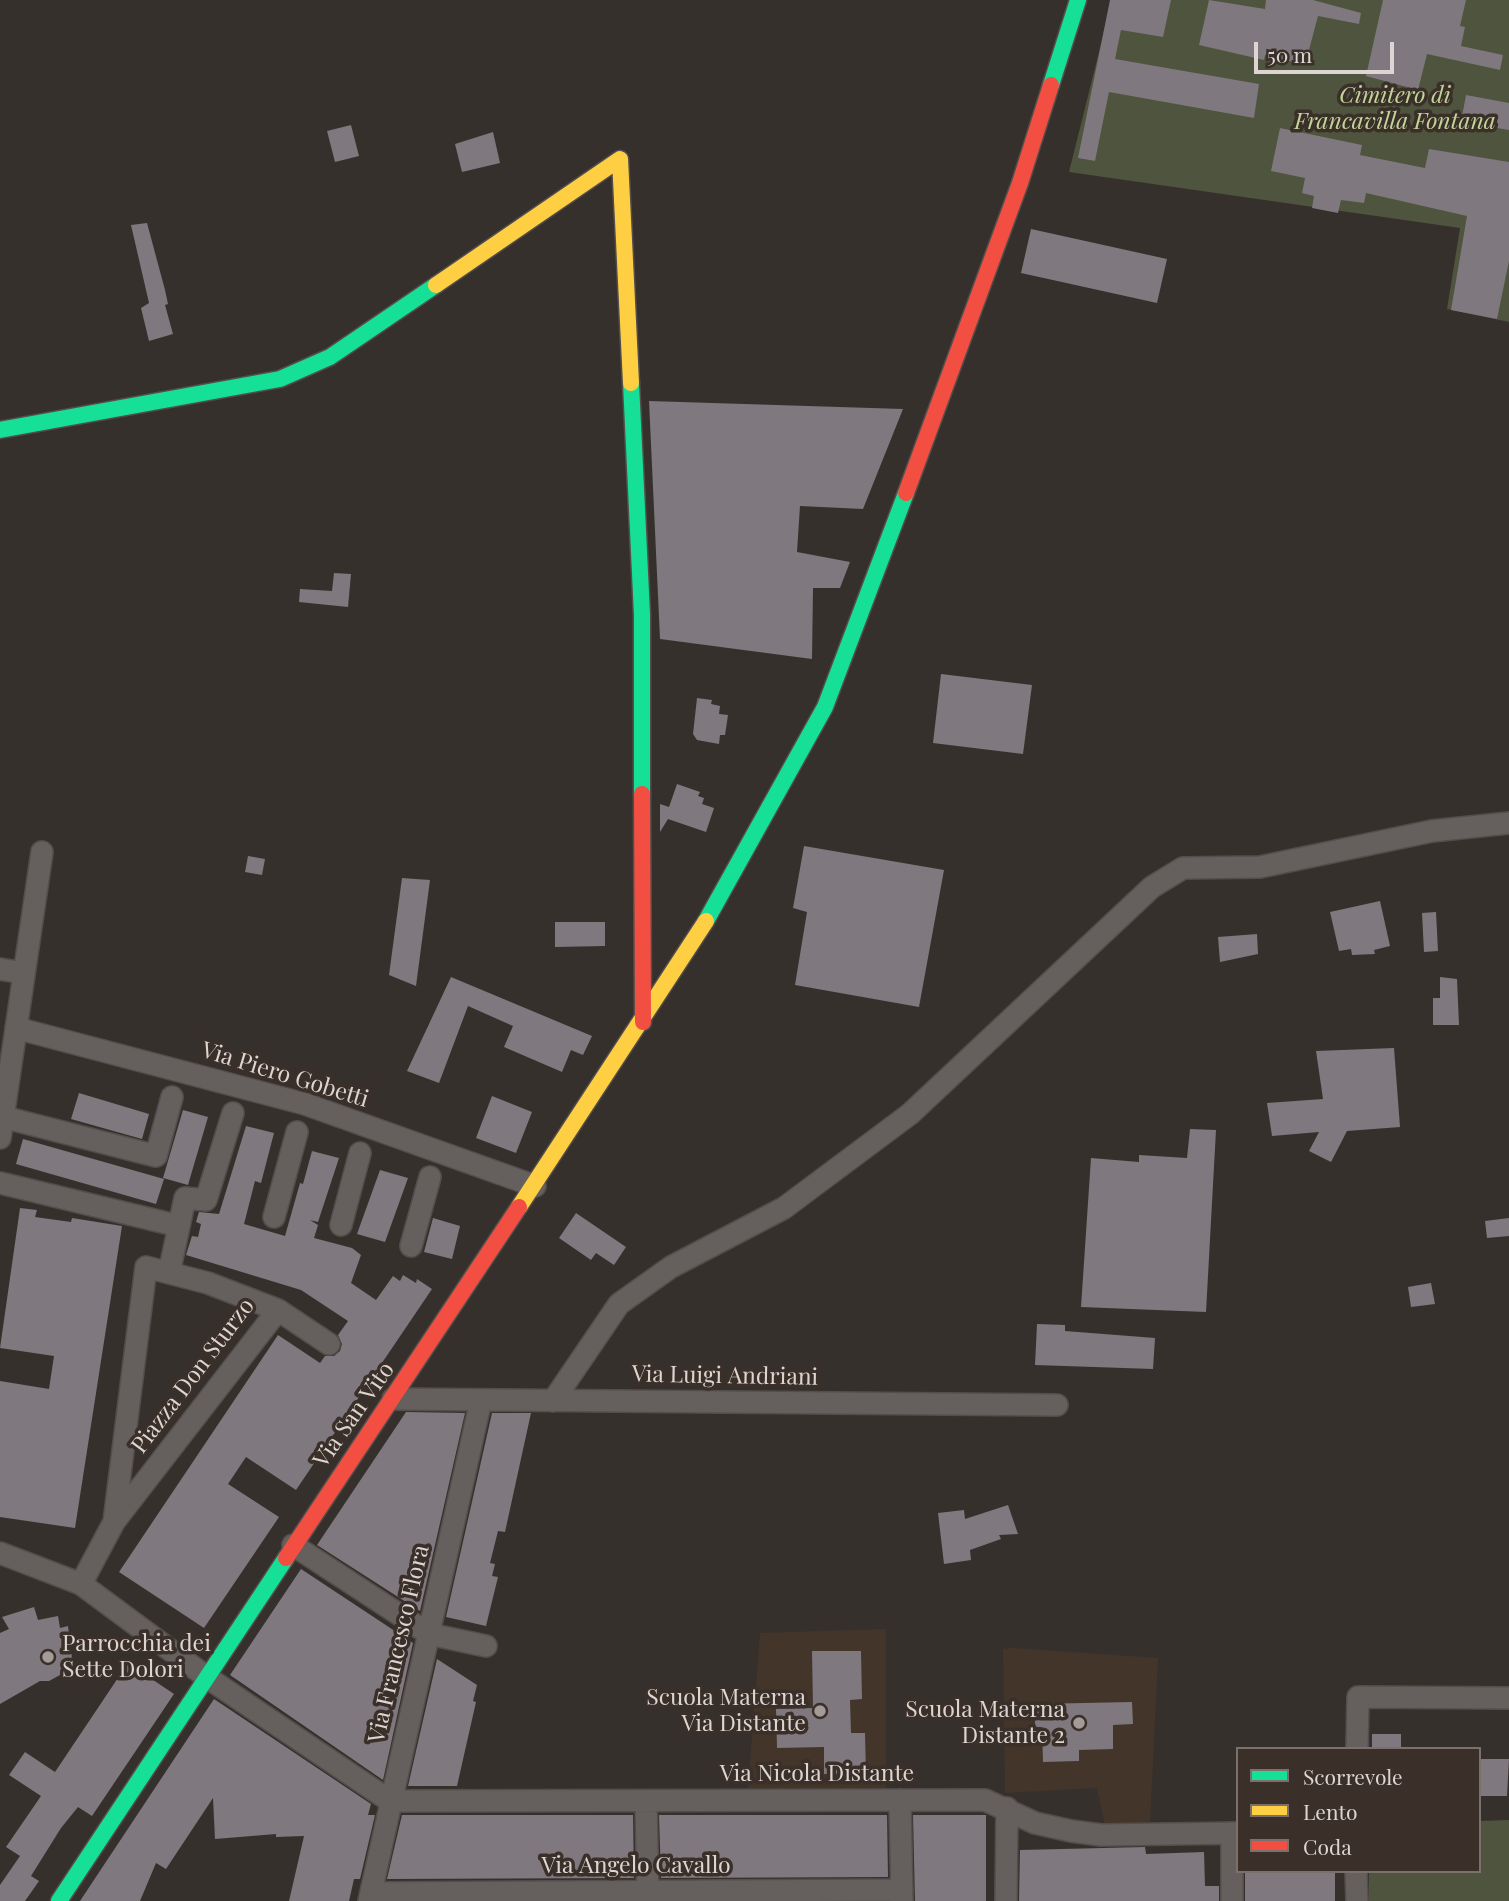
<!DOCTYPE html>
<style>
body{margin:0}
#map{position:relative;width:1509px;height:1901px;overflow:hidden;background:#36302d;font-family:"Playfair Display",serif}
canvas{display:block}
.legend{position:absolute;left:1236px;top:1747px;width:245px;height:126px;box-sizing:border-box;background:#3a2f29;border:2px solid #7b716c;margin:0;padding:9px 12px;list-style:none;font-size:21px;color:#dcd5d1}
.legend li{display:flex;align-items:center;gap:14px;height:35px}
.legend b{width:35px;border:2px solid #7b716c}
.scale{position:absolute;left:1254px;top:42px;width:140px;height:32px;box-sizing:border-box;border:4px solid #dcd5d1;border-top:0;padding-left:9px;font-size:21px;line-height:24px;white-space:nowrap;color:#dcd5d1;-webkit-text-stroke:5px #3a2f29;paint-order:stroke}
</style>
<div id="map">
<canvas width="1509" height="1901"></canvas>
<ul class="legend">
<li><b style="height:9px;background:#16e098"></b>Scorrevole</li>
<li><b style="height:9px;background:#ffcf43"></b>Lento</li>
<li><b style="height:9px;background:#f24e42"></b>Coda</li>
</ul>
<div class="scale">50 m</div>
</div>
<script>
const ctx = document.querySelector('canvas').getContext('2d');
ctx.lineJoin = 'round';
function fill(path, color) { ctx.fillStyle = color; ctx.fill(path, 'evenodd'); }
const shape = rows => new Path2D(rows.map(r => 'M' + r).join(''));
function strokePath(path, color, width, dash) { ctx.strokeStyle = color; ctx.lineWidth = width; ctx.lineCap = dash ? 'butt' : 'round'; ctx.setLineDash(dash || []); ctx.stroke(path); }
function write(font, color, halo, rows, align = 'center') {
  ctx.font = font + ' "Playfair Display",serif'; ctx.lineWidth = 7; ctx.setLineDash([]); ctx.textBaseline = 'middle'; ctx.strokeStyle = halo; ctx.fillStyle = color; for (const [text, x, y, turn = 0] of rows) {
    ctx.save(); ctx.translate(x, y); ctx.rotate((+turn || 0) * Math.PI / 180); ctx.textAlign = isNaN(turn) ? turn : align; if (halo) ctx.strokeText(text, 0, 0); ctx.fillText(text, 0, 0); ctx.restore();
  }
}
fill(shape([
 [886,1629,886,1791,748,1789,760,1633],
 [1012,1648,1158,1658,1150,1824,1106,1831,1097,1788,1005,1793,1003,1649]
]), '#43352a');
fill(shape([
 [1112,0,1509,0,1509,322,1447,309,1460,228,1069,172],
 [1509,1820,1509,1901,1369,1901,1369,1871,1479,1871,1479,1821]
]), '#4e543d');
fill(shape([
 [1110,0,1171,0,1163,37,1121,30,1115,59,1259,84,1254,118,1109,92,1095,161,1078,158],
 [1209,0,1265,9,1266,0,1313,0,1361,13,1359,24,1318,16,1305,65,1265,55,1264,60,1199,45],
 [1383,0,1466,0,1460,26,1465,27,1461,46,1503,55,1500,70,1427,54,1418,90,1366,76],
 [1466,95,1509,103,1509,130,1461,122],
 [351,125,359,156,335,162,327,131],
 [1280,128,1362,145,1360,155,1425,168,1429,149,1509,162,1509,261,1497,319,1451,310,1467,216,1366,193,1364,203,1341,200,1338,213,1312,208,1314,196,1302,193,1305,178,1271,171],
 [493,132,500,163,462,172,455,144],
 [147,223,165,290,168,304,165,305,173,334,149,341,141,308,149,303,131,225],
 [1031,229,1167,259,1157,303,1021,273],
 [649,401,903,409,863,509,800,506,797,552,850,562,840,588,813,588,812,659,660,639],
 [334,573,351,574,348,607,299,602,300,589,332,591],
 [941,674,1032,685,1023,754,933,743],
 [697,698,712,700,711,704,720,706,719,714,728,715,725,735,720,735,719,744,697,740,693,734],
 [677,784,700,792,698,796,704,798,702,804,714,808,706,832,668,819,660,832,660,804,669,807],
 [804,846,944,870,919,1007,795,985,807,912,793,908],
 [248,856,265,859,262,875,245,872],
 [402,878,430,880,416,986,389,975],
 [1380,901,1390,946,1374,950,1375,954,1352,955,1351,949,1339,951,1330,912],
 [1436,912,1438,951,1424,952,1422,913],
 [555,922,605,922,605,946,555,947],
 [1257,934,1258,954,1220,962,1218,937],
 [451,977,592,1036,583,1055,571,1050,562,1072,504,1047,513,1026,468,1006,439,1083,407,1071],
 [1440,977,1457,979,1459,1025,1433,1025,1433,998,1440,998],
 [1394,1048,1400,1127,1347,1131,1331,1162,1309,1151,1319,1132,1272,1136,1267,1103,1323,1099,1316,1051],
 [79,1093,149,1114,142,1139,71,1119],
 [492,1096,532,1112,516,1153,476,1138],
 [183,1110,208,1117,188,1185,163,1178],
 [246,1126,274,1133,261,1183,255,1181,244,1224,285,1236,300,1183,303,1184,312,1151,339,1158,318,1222,310,1220,318,1225,314,1238,352,1248,361,1255,351,1283,376,1300,393,1276,400,1281,403,1275,416,1283,417,1279,432,1289,296,1490,246,1457,228,1484,279,1517,204,1628,119,1572,278,1335,320,1363,325,1356,334,1356,340,1351,342,1344,338,1335,348,1321,301,1290,186,1255,192,1236,198,1237,201,1224,196,1222,199,1212,219,1214],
 [1190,1129,1216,1130,1206,1312,1081,1307,1091,1158,1139,1162,1139,1155,1187,1158],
 [23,1139,164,1179,156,1204,16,1164],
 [380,1170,408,1178,385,1242,357,1234],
 [20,1208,37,1210,35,1217,71,1222,72,1218,122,1226,75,1528,0,1517,0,1381,49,1389,54,1356,0,1348],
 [576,1213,626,1247,614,1265,596,1253,591,1260,559,1238],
 [433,1218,460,1226,452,1259,424,1252],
 [1509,1218,1509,1236,1487,1238,1485,1221],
 [1431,1283,1435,1304,1411,1307,1408,1287],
 [1037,1324,1065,1325,1065,1331,1155,1338,1153,1369,1035,1365],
 [406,1412,465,1413,420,1611,317,1545],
 [492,1413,531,1413,505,1532,498,1531,490,1563,495,1564,492,1576,498,1577,486,1626,446,1617],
 [1008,1505,1018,1534,999,1535,1001,1539,970,1550,971,1560,944,1564,938,1513,964,1510,965,1519],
 [301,1569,413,1643,383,1780,230,1675],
 [34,1607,38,1620,58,1616,60,1628,68,1626,72,1658,67,1658,60,1675,49,1681,40,1681,0,1704,0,1633,9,1629,2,1617],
 [812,1651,861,1651,862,1699,850,1700,851,1733,865,1733,866,1773,824,1774,824,1747,777,1748,776,1709,813,1708],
 [437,1659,477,1685,473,1701,476,1702,457,1786,408,1786],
 [128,1663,174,1694,92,1816,78,1807,61,1828,31,1876,39,1881,25,1901,0,1901,0,1885,20,1856,6,1847,41,1796,9,1775,25,1752,55,1772],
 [214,1699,371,1804,368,1815,375,1815,360,1879,354,1879,349,1901,289,1901,304,1836,276,1837,276,1834,215,1839,213,1798,166,1869,156,1863,140,1901,80,1901],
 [1132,1702,1133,1724,1113,1725,1113,1749,1079,1750,1079,1761,1043,1762,1042,1727,1035,1727,1035,1704],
 [1372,1734,1401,1734,1401,1749,1372,1749],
 [1479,1759,1509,1759,1507,1796,1479,1796],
 [402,1815,633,1815,634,1878,387,1879],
 [659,1815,887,1815,888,1877,661,1878],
 [913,1815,986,1815,986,1901,915,1901],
 [1145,1847,1146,1854,1204,1852,1205,1886,1219,1886,1219,1901,1019,1901,1020,1850],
 [1245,1871,1335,1871,1335,1901,1245,1901]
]), '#7f787e');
const street = shape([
 [0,969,24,973],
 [16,1028,305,1104,535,1186],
 [3,1117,156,1156,172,1097],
 [0,1138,42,852],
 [0,1183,179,1226],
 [274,1217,297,1132],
 [341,1225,360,1153],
 [411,1246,430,1177],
 [169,1273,185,1198,206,1200,233,1113],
 [278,1310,329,1344],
 [393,1399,1057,1405],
 [553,1401,619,1304,671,1267,784,1208,910,1114,1152,887,1183,868,1260,867,1432,831,1509,823],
 [293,1545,429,1634,486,1646],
 [0,1553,81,1584,208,1678,390,1801,985,1800,1035,1823,1071,1831,1101,1835,1238,1833],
 [81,1584,114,1522,278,1310,208,1283,146,1267,114,1522],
 [1357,1749,1358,1697,1509,1698],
 [900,1800,902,1901],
 [646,1802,648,1901],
 [1232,1833,1232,1901],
 [1356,1871,1357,1901],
 [371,1893,902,1890],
 [369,1901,481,1400],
 [1006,1901,1007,1808]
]);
const fast = shape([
 [1051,85,1078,0],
 [631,383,642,615,642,794],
 [0,430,280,379,330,357,436,285],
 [706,921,825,707,906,493],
 [59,1901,286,1558]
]);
const slow = shape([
 [436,285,620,159,631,383],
 [519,1207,706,921]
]);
const jam = shape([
 [906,493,1020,183,1051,85],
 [642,794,643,1022],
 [286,1558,519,1207]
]);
strokePath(street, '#534e4b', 24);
strokePath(fast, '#534e4b', 19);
strokePath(slow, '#534e4b', 19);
strokePath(jam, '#534e4b', 19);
strokePath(street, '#65605d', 21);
strokePath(fast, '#16e098', 16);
strokePath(slow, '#ffcf43', 16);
strokePath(jam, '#f24e42', 16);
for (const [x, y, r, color] of [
 [48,1657,7,"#a29b98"],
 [820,1711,7,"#a29b98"],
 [1079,1723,7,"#a29b98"]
]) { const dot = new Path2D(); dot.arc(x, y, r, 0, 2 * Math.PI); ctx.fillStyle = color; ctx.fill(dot); strokePath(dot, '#3a2f29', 2.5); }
write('italic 23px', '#c2d598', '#3a2f29', [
 ["Cimitero di",1395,96],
 ["Francavilla Fontana",1395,122]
]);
write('23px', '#dcd5d1', '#3a2f29', [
 ["Via Piero Gobetti",285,1075,17],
 ["Piazza Don Sturzo",193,1376,-53],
 ["Via Luigi Andriani",725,1376,1],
 ["Via San Vito",354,1415,-55],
 ["Via Francesco Flora",399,1644,-77],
 ["Via Nicola Distante",817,1774],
 ["Via Angelo Cavallo",636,1866]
]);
write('23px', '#dcd5d1', '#3a2f29', [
 ["Parrocchia dei",62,1644,"left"],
 ["Sette Dolori",62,1670,"left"],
 ["Scuola Materna",806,1698],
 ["Via Distante",806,1724],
 ["Scuola Materna",1065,1710],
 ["Distante 2",1065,1736]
], 'right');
</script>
